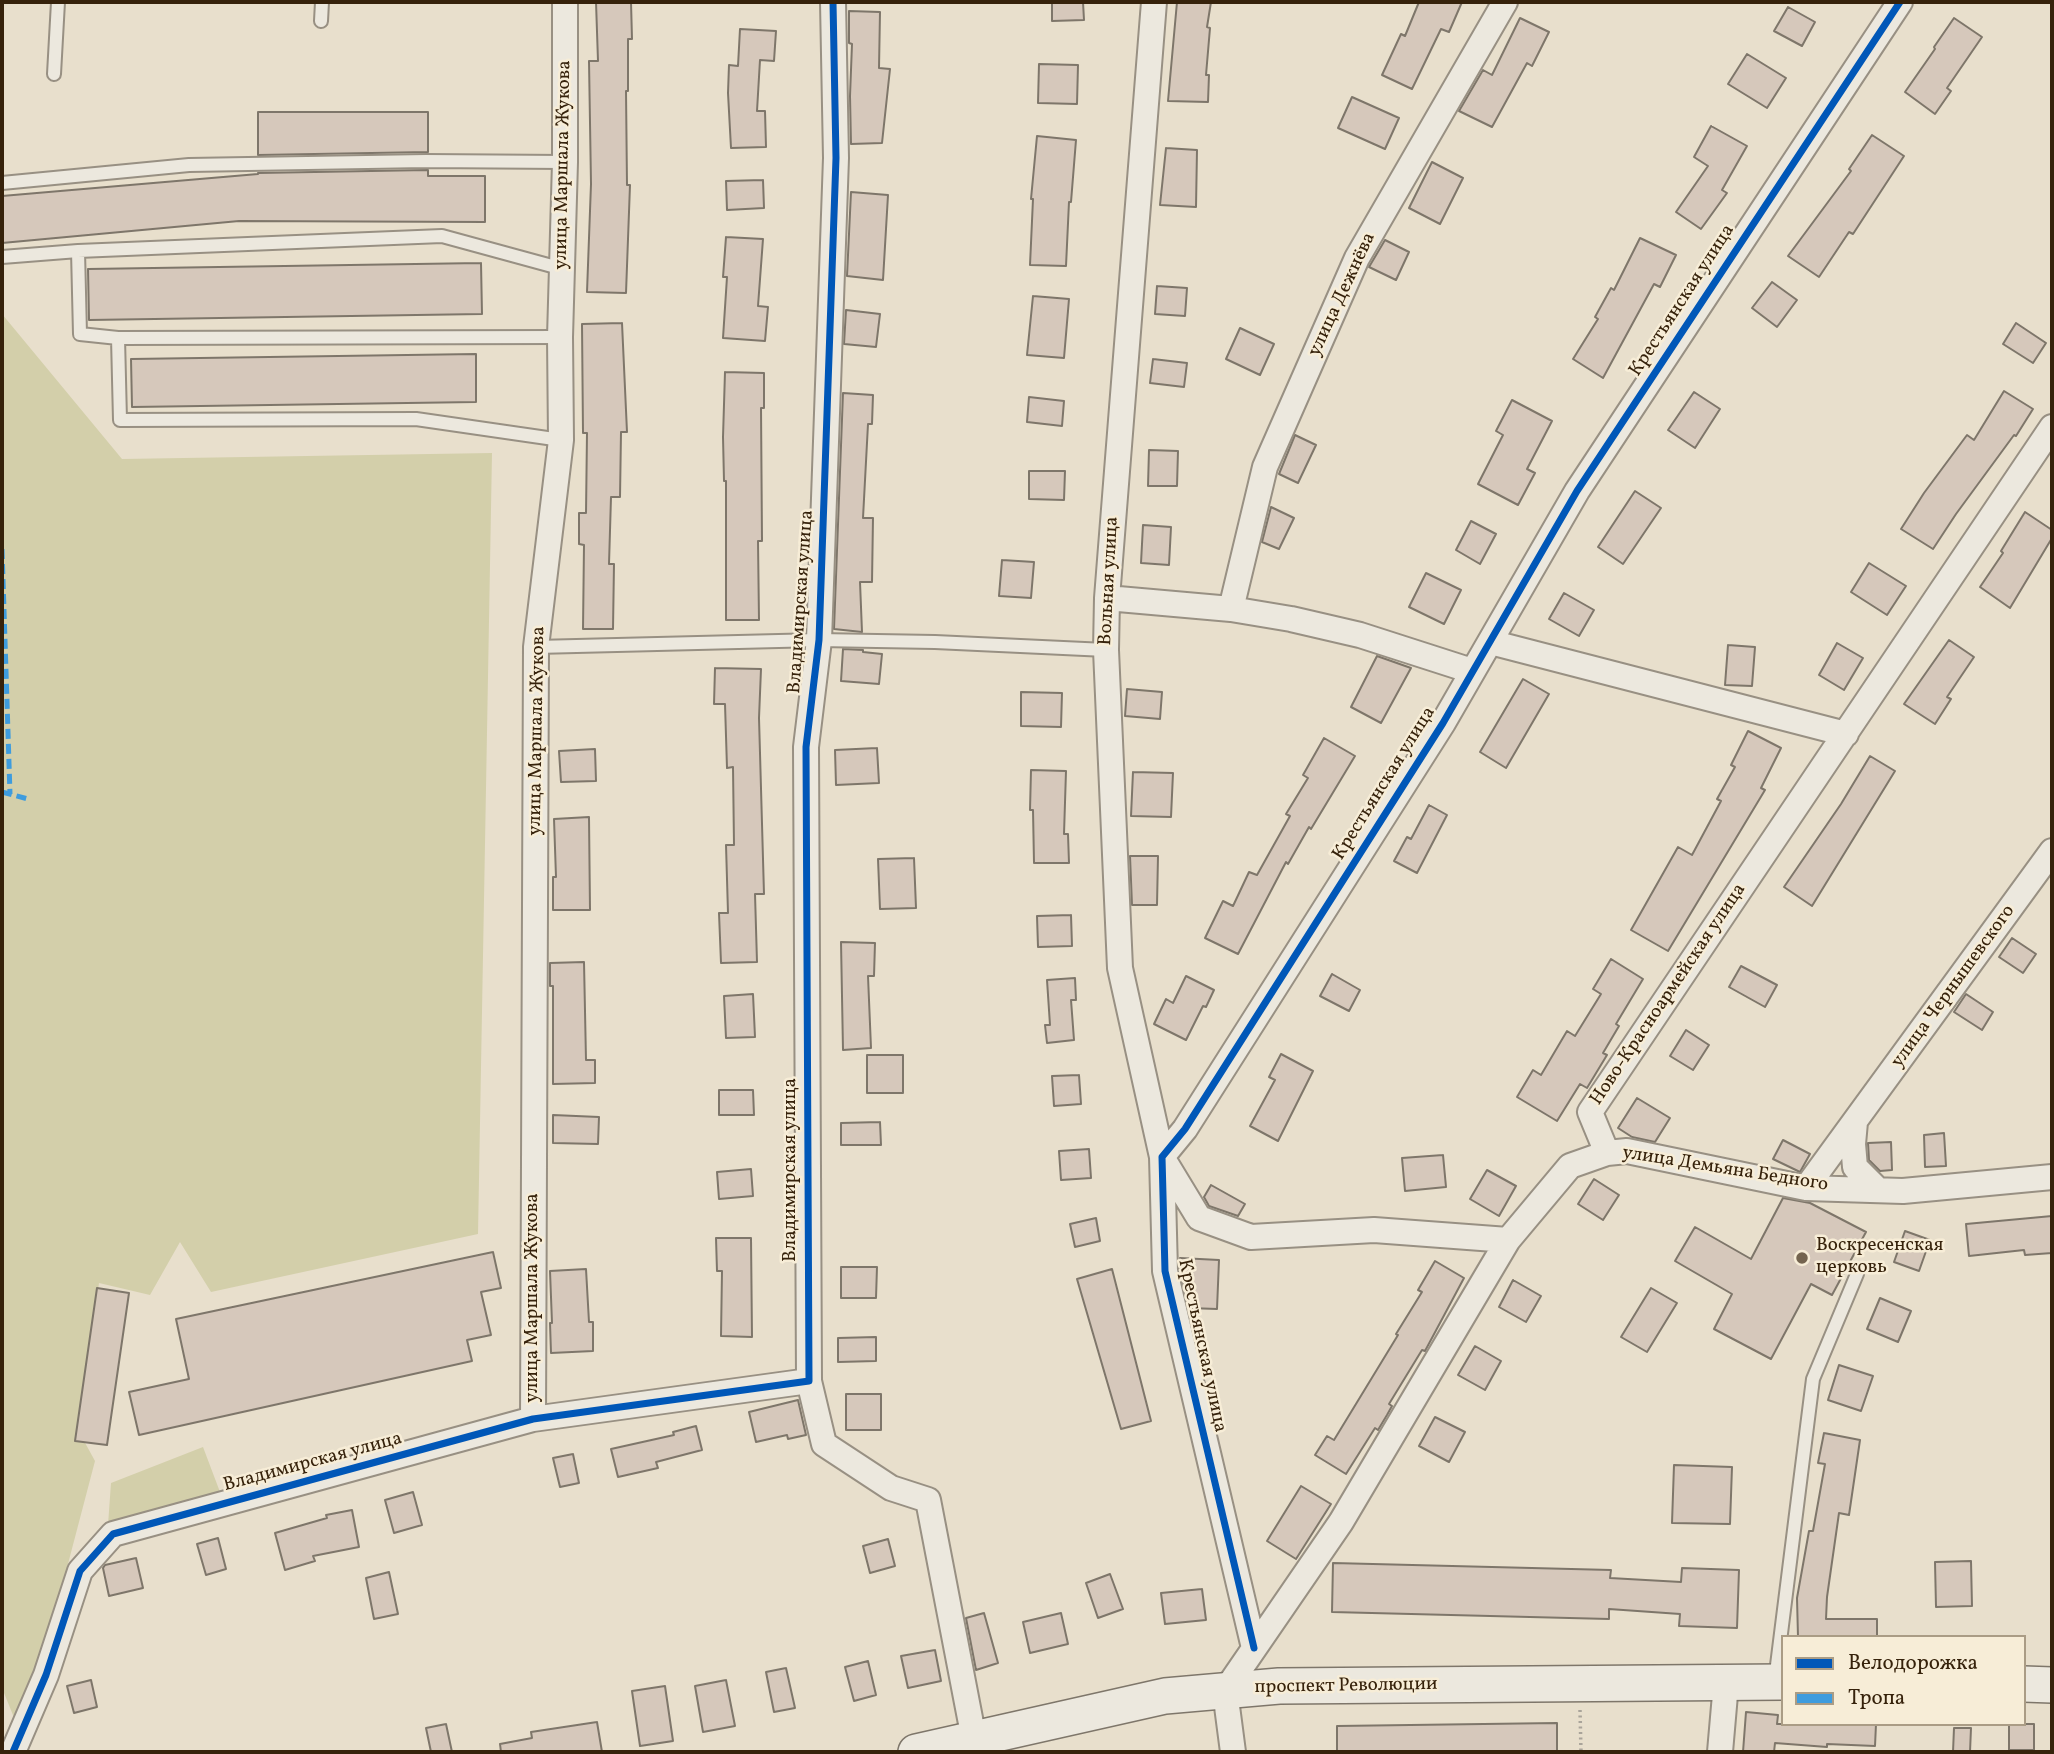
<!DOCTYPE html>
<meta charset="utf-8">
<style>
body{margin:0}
#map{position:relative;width:2054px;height:1754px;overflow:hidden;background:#e8dfcc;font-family:Vollkorn,serif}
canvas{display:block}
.frame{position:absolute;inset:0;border:4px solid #36220b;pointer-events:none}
.legend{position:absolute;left:1781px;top:1635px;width:245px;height:91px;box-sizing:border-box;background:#f7edd7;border:2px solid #aa9c85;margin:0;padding:9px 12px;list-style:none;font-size:21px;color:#36220b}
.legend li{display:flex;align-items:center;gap:14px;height:35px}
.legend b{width:35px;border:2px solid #aa9c85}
</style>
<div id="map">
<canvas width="2054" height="1754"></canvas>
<div class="frame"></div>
<ul class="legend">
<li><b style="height:9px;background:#0057b8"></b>Велодорожка</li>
<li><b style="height:9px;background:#3e9cde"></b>Тропа</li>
</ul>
</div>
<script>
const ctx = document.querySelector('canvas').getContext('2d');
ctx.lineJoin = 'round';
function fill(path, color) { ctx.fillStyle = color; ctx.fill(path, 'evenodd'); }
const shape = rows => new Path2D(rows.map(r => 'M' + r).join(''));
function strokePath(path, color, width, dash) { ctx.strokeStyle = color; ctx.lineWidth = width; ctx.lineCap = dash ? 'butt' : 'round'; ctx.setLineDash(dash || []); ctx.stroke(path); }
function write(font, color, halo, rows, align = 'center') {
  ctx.font = font + ' Vollkorn,serif'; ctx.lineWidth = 5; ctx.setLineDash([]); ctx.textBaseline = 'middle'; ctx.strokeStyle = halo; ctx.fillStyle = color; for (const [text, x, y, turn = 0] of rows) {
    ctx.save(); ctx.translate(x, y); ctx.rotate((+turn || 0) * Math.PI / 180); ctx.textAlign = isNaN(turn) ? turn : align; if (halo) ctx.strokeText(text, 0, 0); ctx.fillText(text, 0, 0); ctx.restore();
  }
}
fill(shape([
 [2,314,122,459,492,453,478,1234,211,1292,180,1242,150,1295,99,1283,78,1430,95,1461,37,1682,15,1720,2,1688],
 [203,1447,220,1492,108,1525,111,1483]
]), '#d3cfaa');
const building = shape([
 [596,2,631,2,632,39,628,39,628,91,626,91,627,185,630,185,626,293,587,292,591,184,589,61,598,61,596,2],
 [1052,2,1083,2,1084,20,1052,21,1052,2],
 [1177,2,1211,2,1207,27,1210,28,1206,75,1209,75,1208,102,1168,101,1177,2],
 [1419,2,1462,2,1449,32,1441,29,1412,89,1382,75,1401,34,1405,36,1419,2],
 [1788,7,1815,22,1802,46,1774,31,1788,7],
 [849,11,880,12,879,68,890,69,882,143,851,144,850,96,852,44,849,43,849,11],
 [1520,18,1549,32,1532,66,1527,63,1492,127,1459,111,1483,70,1492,75,1520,18],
 [1954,18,1982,37,1947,88,1951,91,1935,114,1905,92,1935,49,1934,47,1954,18],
 [740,29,776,31,774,61,760,60,757,111,765,111,766,147,731,148,728,93,729,65,738,66,740,29],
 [1747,54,1786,78,1767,108,1728,84,1747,54],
 [1039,64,1078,65,1077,104,1038,103,1039,64],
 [1352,97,1399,118,1385,149,1338,128,1352,97],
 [258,112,428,112,428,152,258,155,258,112],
 [1711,126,1747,146,1722,190,1727,193,1701,229,1676,212,1708,166,1694,157,1711,126],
 [1872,135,1904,156,1853,234,1849,232,1819,277,1788,256,1851,171,1849,169,1872,135],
 [1037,136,1076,140,1071,202,1069,202,1066,266,1030,265,1033,199,1031,199,1037,136],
 [1166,148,1197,150,1196,207,1160,205,1166,148],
 [1432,162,1463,178,1440,224,1409,208,1432,162],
 [428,170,428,176,485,176,485,222,239,221,2,243,2,196,258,174,258,173,428,170],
 [763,180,764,208,727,210,726,181,763,180],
 [851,192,888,195,883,280,847,276,851,192],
 [726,237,763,239,758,306,768,307,765,341,723,338,727,277,723,277,726,237],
 [1640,238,1676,255,1660,287,1654,284,1603,378,1573,359,1598,319,1595,317,1611,288,1614,290,1640,238],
 [1385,240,1409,252,1396,280,1369,267,1385,240],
 [481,263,482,314,89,320,88,269,481,263],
 [1772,282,1797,300,1777,327,1752,308,1772,282],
 [1157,286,1187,288,1185,316,1155,314,1157,286],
 [1033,296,1069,299,1064,358,1027,355,1033,296],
 [846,310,880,314,876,347,844,344,846,310],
 [622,323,627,432,621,432,620,497,611,497,609,564,614,564,613,629,583,629,584,545,579,544,579,513,586,513,587,433,583,433,582,324,622,323],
 [2016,323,2046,343,2033,363,2003,344,2016,323],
 [1240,328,1274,344,1260,375,1226,359,1240,328],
 [476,354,476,402,132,407,131,359,476,354],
 [1153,359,1187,363,1184,387,1150,383,1153,359],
 [725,372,764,373,764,408,761,408,762,541,758,541,759,620,726,620,726,481,724,481,723,437,725,372],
 [2004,391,2033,409,2016,436,2014,435,1956,514,1933,549,1901,529,1924,493,1967,435,1974,440,2004,391],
 [1694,392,1720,409,1695,448,1668,430,1694,392],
 [843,393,873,395,872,424,868,424,863,518,873,518,872,582,860,582,862,632,834,629,843,393],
 [1029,397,1064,401,1062,426,1027,422,1029,397],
 [1512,400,1552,421,1527,469,1535,473,1518,505,1478,484,1503,435,1496,431,1512,400],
 [1295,435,1316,445,1298,483,1279,474,1295,435],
 [1149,450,1178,451,1177,486,1148,486,1149,450],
 [1029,471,1065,471,1064,500,1029,499,1029,471],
 [1635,491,1661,508,1623,564,1598,547,1635,491],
 [1271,507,1294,518,1279,549,1262,542,1271,507],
 [2025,512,2052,530,2052,538,2010,608,1980,587,2003,553,2001,551,2025,512],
 [1471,521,1496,534,1480,564,1456,550,1471,521],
 [1143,525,1171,527,1169,565,1141,563,1143,525],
 [1002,560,1034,562,1031,598,999,596,1002,560],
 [1869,563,1906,586,1887,615,1851,592,1869,563],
 [1426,573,1461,590,1444,624,1409,607,1426,573],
 [1564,593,1594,610,1579,636,1549,619,1564,593],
 [1949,640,1974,657,1947,697,1951,699,1935,724,1904,704,1949,640],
 [1837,643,1863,658,1844,690,1819,675,1837,643],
 [1728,645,1755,647,1752,686,1725,685,1728,645],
 [843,649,863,650,863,652,882,654,879,684,841,681,843,649],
 [1377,656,1411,668,1381,723,1351,707,1377,656],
 [715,668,761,669,759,718,764,894,755,894,757,962,721,963,719,913,728,913,726,845,734,845,733,767,727,768,725,704,714,704,715,668],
 [1523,679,1549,694,1506,768,1480,752,1523,679],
 [1127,689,1162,692,1160,719,1125,716,1127,689],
 [1021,692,1062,693,1061,727,1021,726,1021,692],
 [1748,731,1781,748,1761,788,1765,790,1668,951,1631,930,1678,847,1692,855,1721,801,1717,799,1735,767,1731,765,1748,731],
 [1324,738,1355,756,1311,829,1309,827,1288,864,1286,862,1238,954,1205,938,1223,901,1233,906,1249,872,1257,875,1290,816,1286,814,1308,778,1303,775,1324,738],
 [877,748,879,783,836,785,835,750,877,748],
 [595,749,596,781,561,782,559,751,595,749],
 [1870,756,1895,771,1812,906,1784,887,1841,804,1870,756],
 [1031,770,1066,771,1064,834,1068,834,1069,863,1034,863,1033,810,1030,810,1031,770],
 [1133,772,1173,773,1171,817,1131,816,1133,772],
 [1429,805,1447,815,1417,873,1394,861,1407,837,1411,839,1429,805],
 [589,817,590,910,553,910,553,877,556,877,554,819,589,817],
 [1130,856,1158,856,1157,905,1132,905,1130,856],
 [914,858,916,908,880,909,878,859,914,858],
 [1071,915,1072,946,1038,947,1037,916,1071,915],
 [2012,938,2036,954,2023,973,1999,957,2012,938],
 [841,942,875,943,874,976,868,976,871,1048,843,1050,841,942],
 [1611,959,1643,979,1616,1024,1619,1026,1603,1053,1607,1055,1587,1088,1580,1084,1557,1121,1517,1097,1533,1070,1541,1075,1567,1031,1575,1036,1601,994,1593,989,1611,959],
 [584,962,586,1060,595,1060,595,1083,553,1084,553,986,550,986,550,963,584,962],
 [1741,966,1777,985,1765,1007,1729,987,1741,966],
 [1332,974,1360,990,1349,1011,1320,996,1332,974],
 [1186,976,1214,990,1206,1007,1203,1006,1186,1040,1154,1024,1166,999,1173,1003,1186,976],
 [1075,978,1076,1000,1071,1000,1074,1040,1047,1043,1045,1025,1050,1025,1047,980,1075,978],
 [753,994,755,1037,726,1038,724,996,753,994],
 [1966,994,1993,1012,1982,1030,1954,1012,1966,994],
 [1686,1030,1709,1045,1693,1070,1670,1056,1686,1030],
 [1281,1054,1313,1071,1278,1141,1250,1126,1275,1080,1269,1077,1281,1054],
 [867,1055,903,1055,903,1093,867,1093,867,1055],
 [1079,1075,1081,1104,1054,1106,1052,1076,1079,1075],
 [719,1090,753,1090,754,1115,719,1115,719,1090],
 [1637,1098,1670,1118,1655,1142,1632,1137,1618,1128,1637,1098],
 [553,1115,599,1117,598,1144,553,1143,553,1115],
 [880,1122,881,1145,841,1145,841,1123,880,1122],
 [1944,1133,1946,1166,1925,1167,1924,1135,1944,1133],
 [1783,1140,1810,1154,1800,1172,1773,1159,1783,1140],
 [1891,1142,1892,1170,1880,1171,1869,1160,1868,1143,1891,1142],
 [1089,1149,1091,1178,1061,1180,1059,1151,1089,1149],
 [1443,1155,1446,1187,1405,1191,1402,1158,1443,1155],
 [751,1169,753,1196,719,1199,717,1172,751,1169],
 [1487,1170,1516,1186,1499,1216,1470,1199,1487,1170],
 [1594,1179,1619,1195,1603,1220,1578,1204,1594,1179],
 [1211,1185,1245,1204,1238,1216,1209,1206,1204,1197,1211,1185],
 [1783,1198,1810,1203,1866,1232,1832,1295,1811,1284,1771,1359,1714,1329,1732,1294,1675,1261,1695,1227,1751,1259,1783,1198],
 [2052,1216,2052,1253,2025,1255,2024,1250,1969,1256,1966,1224,2052,1216],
 [1096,1218,1100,1241,1075,1247,1070,1224,1096,1218],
 [1905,1231,1930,1240,1919,1271,1894,1262,1905,1231],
 [716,1238,751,1238,752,1337,721,1336,722,1271,717,1271,716,1238],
 [493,1252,501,1288,481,1292,491,1335,467,1340,472,1361,139,1435,129,1392,189,1379,176,1319,493,1252],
 [1180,1258,1219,1260,1217,1309,1189,1308,1180,1269,1180,1258],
 [1435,1261,1464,1278,1425,1351,1422,1350,1389,1404,1392,1406,1387,1415,1378,1430,1375,1428,1346,1474,1315,1455,1327,1436,1334,1440,1398,1335,1396,1334,1422,1292,1418,1290,1435,1261],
 [841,1267,877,1267,876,1298,841,1298,841,1267],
 [586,1269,589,1322,593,1322,593,1351,551,1353,550,1323,552,1323,550,1271,586,1269],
 [1112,1269,1151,1421,1121,1429,1077,1279,1112,1269],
 [1513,1280,1541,1296,1526,1322,1499,1307,1513,1280],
 [97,1288,129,1293,107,1445,75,1441,97,1288],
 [1651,1288,1677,1303,1647,1352,1621,1337,1651,1288],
 [1880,1298,1911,1311,1898,1342,1867,1329,1880,1298],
 [876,1337,876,1361,838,1362,838,1338,876,1337],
 [1475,1346,1501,1361,1485,1390,1458,1375,1475,1346],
 [1839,1365,1873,1376,1861,1411,1828,1400,1839,1365],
 [846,1394,881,1394,881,1430,846,1430,846,1394],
 [798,1400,806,1435,788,1439,787,1435,756,1442,749,1412,798,1400],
 [1435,1417,1465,1432,1449,1462,1419,1446,1435,1417],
 [696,1426,702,1450,656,1462,658,1468,618,1477,611,1449,674,1435,673,1432,696,1426],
 [1824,1433,1860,1440,1849,1515,1839,1513,1827,1597,1826,1619,1877,1619,1877,1637,1798,1637,1797,1598,1809,1531,1813,1531,1825,1464,1818,1463,1824,1433],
 [573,1454,579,1483,560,1487,553,1458,573,1454],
 [1674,1465,1732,1467,1730,1524,1672,1523,1674,1465],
 [1301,1486,1331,1504,1296,1559,1267,1541,1301,1486],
 [413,1492,422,1525,394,1533,385,1500,413,1492],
 [352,1510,359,1547,313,1556,315,1561,285,1570,275,1533,327,1518,326,1515,352,1510],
 [218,1538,226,1569,206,1575,197,1544,218,1538],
 [888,1539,895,1566,870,1573,863,1546,888,1539],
 [136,1558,143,1588,109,1596,103,1568,105,1565,136,1558],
 [1971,1561,1972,1606,1936,1607,1935,1562,1971,1561],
 [1333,1563,1611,1570,1610,1578,1681,1582,1682,1568,1739,1570,1737,1628,1679,1626,1680,1614,1609,1609,1609,1619,1332,1612,1333,1563],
 [389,1572,398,1614,374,1619,366,1578,389,1572],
 [1110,1574,1123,1609,1098,1618,1086,1583,1110,1574],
 [1202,1589,1206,1620,1165,1624,1161,1593,1202,1589],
 [984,1613,998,1663,976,1670,966,1618,984,1613],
 [1061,1613,1068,1644,1030,1653,1023,1622,1061,1613],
 [935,1650,941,1681,908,1688,901,1656,935,1650],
 [868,1661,876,1695,854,1701,845,1667,868,1661],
 [786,1668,795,1708,774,1712,766,1672,786,1668],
 [91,1680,97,1707,74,1713,67,1686,91,1680],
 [726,1680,735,1726,703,1732,695,1686,726,1680],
 [665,1686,673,1741,640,1746,632,1691,665,1686],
 [1746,1712,1778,1715,1777,1724,1876,1724,1875,1746,1827,1744,1827,1747,1775,1743,1774,1752,1743,1752,1746,1712],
 [597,1722,602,1752,501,1752,500,1744,532,1738,531,1732,597,1722],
 [1557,1723,1557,1752,1337,1752,1337,1726,1557,1723],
 [446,1724,452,1752,431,1752,426,1728,446,1724],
 [2009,1724,2034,1724,2034,1750,2009,1750,2009,1724],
 [1954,1728,1971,1728,1970,1752,1953,1752,1954,1728]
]);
fill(building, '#d6c8bb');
strokePath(building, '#7e766a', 2);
const lane = shape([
 [321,21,322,2],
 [54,74,58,2],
 [2,183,189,165,426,161,565,162],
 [78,251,80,334,118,338,560,337],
 [2,257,78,251,442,236,563,269],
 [118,338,120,420,416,419,561,440],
 [536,647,819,640,935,642,1106,650],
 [1775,1681,1813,1379,1857,1274]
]);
const street = shape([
 [1154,2,1107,598,1106,650,1120,968,1162,1157,1199,1218,1251,1237,1374,1230,1508,1240],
 [1107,598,1231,609,1291,619,1360,635,1472,671],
 [1231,609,1265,467,1357,258,1505,2],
 [1490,642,1846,734],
 [1855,1122,1853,1144,1855,1167,1878,1190],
 [1607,1153,1627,1151,1806,1188,1903,1191,2052,1177],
 [1806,1188,2052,851],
 [809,1381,824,1444,891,1488,928,1500,974,1739],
 [533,1419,536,647,561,440,560,337,565,162,565,2],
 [1254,1648,1165,1271,1162,1157,1185,1129,1443,723,1577,491,1900,2],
 [13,1752,46,1675,80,1571,113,1534,533,1419,809,1381,806,747,819,640,836,158,833,2],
 [1233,1752,1225,1691,1341,1522,1508,1240,1570,1166,1607,1153,1590,1112,2052,427],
 [1720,1752,1726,1683]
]);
const secondary = shape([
 [2024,1684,2052,1685],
 [916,1752,1165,1696,1279,1686,1783,1682]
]);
strokePath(lane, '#989083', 16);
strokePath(street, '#989083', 28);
strokePath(secondary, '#7e766a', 38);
strokePath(shape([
 [1580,1710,1581,1752]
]), '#a9a49a', 3.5, [2, 3.5]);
strokePath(lane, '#ece8de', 12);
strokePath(street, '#ece8de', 24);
strokePath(secondary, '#ece8de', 35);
strokePath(shape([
 [2,549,10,794],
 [2,792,28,799]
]), '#3e9cde', 5, [10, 5]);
strokePath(shape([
 [1254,1648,1165,1271,1162,1157,1185,1129,1443,723,1577,491,1900,2],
 [13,1752,46,1675,80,1571,113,1534,533,1419,809,1381,806,747,819,640,836,158,833,2]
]), '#0057b8', 7);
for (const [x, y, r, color] of [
 [1802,1258,7,"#74644f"]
]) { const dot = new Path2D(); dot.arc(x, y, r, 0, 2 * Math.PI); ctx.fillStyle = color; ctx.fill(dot); strokePath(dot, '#f7edd7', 2.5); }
write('19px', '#36220b', '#f7edd7', [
 ["улица Маршала Жукова",564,165,-89],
 ["улица Дежнёва",1343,295,-65],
 ["Крестьянская улица",1683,301,-57],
 ["Вольная улица",1110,581,-87],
 ["Владимирская улица",802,602,-86],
 ["улица Маршала Жукова",538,731,-89],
 ["Крестьянская улица",1385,784,-58],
 ["улица Чернышевского",1954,987,-54],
 ["Ново-Красноармейская улица",1669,995,-56],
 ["Владимирская улица",792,1170,-90],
 ["улица Демьяна Бедного",1725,1170,9],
 ["улица Маршала Жукова",534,1298,-90],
 ["Крестьянская улица",1201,1346,78],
 ["Владимирская улица",313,1463,-15],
 ["проспект Революции",1346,1687,-1]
]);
write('19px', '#36220b', '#f7edd7', [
 ["Воскресенская",1816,1247],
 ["церковь",1816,1269]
], 'left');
</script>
